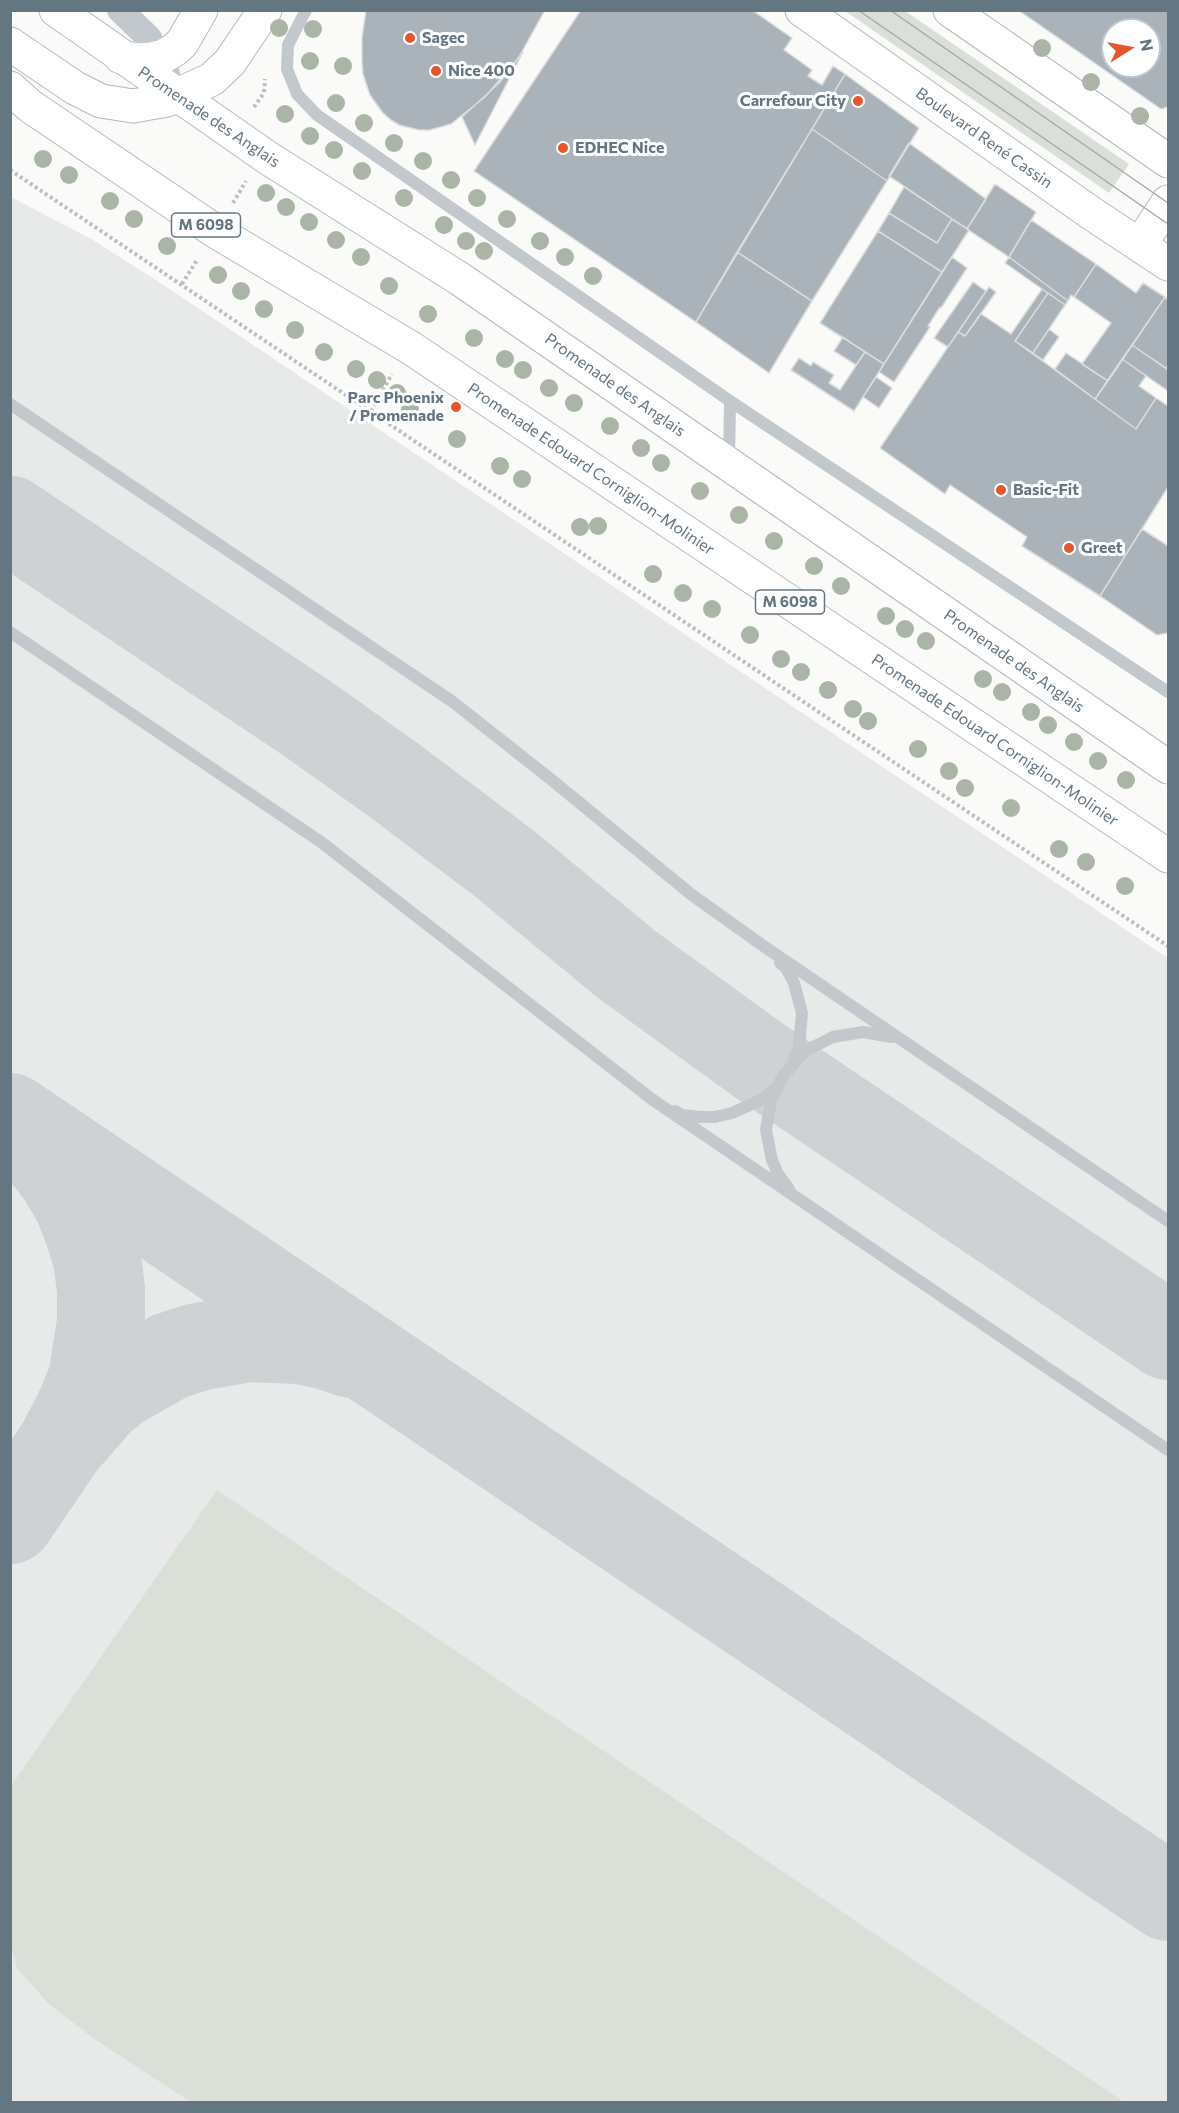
<!DOCTYPE html>
<meta charset="utf-8">
<style>
body{margin:0}
#map{position:relative;width:1179px;height:2113px;overflow:hidden;background:#fafaf8;font-family:Commissioner,sans-serif}
canvas{display:block}
.frame{position:absolute;inset:0;border:12px solid #657683;pointer-events:none}
.north{position:absolute;left:1101px;top:18px;width:60px;height:60px;box-sizing:border-box;background:#fff;border:2px solid #c1c8cd;border-radius:50%;rotate:79deg;font-size:16px;font-weight:700;line-height:24px;text-align:center;color:#657683}
.north::after{content:'';display:block;margin:auto;width:21px;height:27px;background:#e4572e;clip-path:polygon(50% 0,100% 100%,50% 72%,0 100%)}
</style>
<div id="map">
<canvas width="1179" height="2113"></canvas>
<div class="frame"></div>
<div class="north">N</div>
</div>
<script>
const ctx = document.querySelector('canvas').getContext('2d');
ctx.lineJoin = 'round';
function fill(path, color) { ctx.fillStyle = color; ctx.fill(path, 'evenodd'); }
const shape = rows => new Path2D(rows.map(r => 'M' + r).join(''));
function strokePath(path, color, width, dash) { ctx.strokeStyle = color; ctx.lineWidth = width; ctx.lineCap = dash ? 'butt' : 'round'; ctx.setLineDash(dash || []); ctx.stroke(path); }
function write(font, color, halo, rows, align = 'center') {
  ctx.font = font + ' Commissioner,sans-serif'; ctx.lineWidth = 6; ctx.setLineDash([]); ctx.textBaseline = 'middle'; ctx.strokeStyle = halo; ctx.fillStyle = color; for (const [text, x, y, turn = 0] of rows) {
    ctx.save(); ctx.translate(x, y); ctx.rotate((+turn || 0) * Math.PI / 180); ctx.textAlign = isNaN(turn) ? turn : align; if (halo) ctx.strokeText(text, 0, 0); ctx.fillText(text, 0, 0); ctx.restore();
  }
}
fill(shape([
 [11,197,93,240,165,286,1168,958,1168,2102,11,2102]
]), '#e8e9e9');
fill(shape([
 [845,11,905,11,1129,164,1109,193],
 [217,1490,1124,2102,191,2102,93,2038,48,2003,17,1968,10,1941,11,1786]
]), '#dadfd7');
strokePath(shape([
 [10,520,308,719,395,781,505,864,626,964,761,1062,1168,1336],
 [10,1117,1168,1897],
 [66,1439,101,1399,119,1385,170,1356,198,1347,249,1338,299,1340,328,1346,351,1354],
 [10,1520,61,1445,80,1408,92,1379,101,1322,101,1290,97,1258,87,1227,76,1200,61,1175,34,1140]
]), '#ced2d4', 88);
const building = shape([
 [366,10,545,10,519,57,485,97,451,124,430,130,419,130,399,125,391,120,383,113,370,95,363,74,362,62,362,38,366,10],
 [581,10,752,10,792,38,784,50,812,70,808,76,822,85,833,66,845,74,696,322,474,171,581,10],
 [1018,10,1168,10,1168,107,1161,109,1018,10],
 [1113,30,1149,30,1149,66,1113,66,1113,30],
 [523,52,475,145,462,117,499,83,523,52],
 [845,74,919,128,887,181,812,129,845,74],
 [812,129,887,181,812,301,737,252,812,129],
 [909,143,986,199,967,229,889,176,909,143],
 [995,184,1036,212,1009,257,967,229,995,184],
 [904,187,952,219,937,243,889,213,904,187],
 [889,213,937,243,952,219,969,230,942,272,878,231,889,213],
 [1031,220,1096,264,1074,297,1071,295,1068,301,1009,257,1031,220],
 [878,231,942,272,884,364,820,323,878,231],
 [737,252,812,301,769,373,696,322,737,252],
 [952,257,967,268,941,308,940,307,928,326,930,327,894,382,879,372,952,257],
 [1009,257,1068,301,1065,305,1005,263,1009,257],
 [1096,264,1136,293,1143,283,1165,297,1108,381,1082,364,1111,323,1074,297,1096,264],
 [973,282,986,291,948,347,934,338,973,282],
 [989,287,996,292,965,336,958,332,989,287],
 [1042,289,1048,293,1015,341,1136,429,1156,398,1168,406,1168,487,1100,596,1022,546,1027,537,950,485,945,494,880,448,958,332,965,336,981,314,1011,334,1042,289],
 [1048,293,1065,305,1033,353,1015,341,1048,293],
 [1165,297,1168,300,1168,365,1166,368,1132,345,1165,297],
 [1049,329,1059,337,1043,360,1033,353,1049,329],
 [843,337,865,352,856,365,834,351,843,337],
 [1132,345,1168,370,1168,391,1122,359,1132,345],
 [865,352,884,364,854,411,791,370,799,358,811,366,813,362,834,375,829,383,840,390,865,352],
 [1066,353,1108,381,1095,399,1055,369,1066,353],
 [1122,359,1146,376,1139,386,1156,398,1136,429,1095,399,1122,359],
 [876,377,892,388,879,408,863,397,876,377],
 [1142,529,1168,546,1168,633,1157,635,1100,596,1142,529]
]);
fill(building, '#aab3b9');
strokePath(building, '#dcdcda', 1.5);
const secondary = shape([
 [802,10,1091,213,1168,264],
 [950,10,1168,161],
 [1140,245,1168,202]
]);
const primary = shape([
 [56,10,268,158,460,279,1168,767],
 [10,44,75,88,101,101,133,106,167,100,212,79,230,62,265,10],
 [121,57,138,60,151,59,164,56,174,50,182,43,201,10],
 [10,88,30,106,215,231,411,348,1168,856]
]);
strokePath(secondary, '#b3babf', 35);
strokePath(primary, '#b5babe', 35);
strokePath(shape([
 [254,107,264,93,265,79],
 [10,170,1168,946],
 [233,203,246,181],
 [182,284,197,260],
 [371,411,392,374]
]), '#bbbfc2', 4, [3, 3]);
strokePath(shape([
 [306,10,288,45,287,69,297,94,317,115,730,401,1168,692],
 [10,404,453,702,553,781,692,895,762,945,1168,1221],
 [729,459,730,401],
 [10,632,321,842,653,1100,1168,1450],
 [780,963,786,968,794,983,802,1013,799,1047,794,1058],
 [675,1111,682,1115,699,1117,715,1117,732,1113,761,1100,773,1090],
 [789,1189,778,1174,772,1160,766,1130,771,1100,783,1076,805,1051,833,1037,863,1032,892,1037]
]), '#c3c8cc', 12);
strokePath(shape([
 [120,10,149,38,167,74]
]), '#c3c8cc', 26);
strokePath(secondary, '#fff', 33);
strokePath(primary, '#fff', 33);
strokePath(shape([
 [858,10,1168,224],
 [890,10,1168,203]
]), '#a2aab0', 1.5);
ctx.fillStyle = '#aab4a7';
for (const [x, y] of [
 [279,28],
 [313,29],
 [1042,48],
 [310,61],
 [343,66],
 [1091,82],
 [336,103],
 [285,114],
 [1140,116],
 [364,123],
 [310,136],
 [394,143],
 [334,150],
 [43,159],
 [423,161],
 [362,171],
 [69,175],
 [451,180],
 [266,193],
 [404,198],
 [477,198],
 [110,201],
 [286,207],
 [134,219],
 [507,219],
 [309,222],
 [444,225],
 [336,240],
 [466,241],
 [540,241],
 [167,246],
 [484,251],
 [361,257],
 [565,257],
 [218,275],
 [593,276],
 [389,286],
 [241,291],
 [264,309],
 [428,314],
 [295,330],
 [474,338],
 [324,352],
 [505,359],
 [356,369],
 [523,370],
 [377,380],
 [549,388],
 [397,393],
 [574,403],
 [410,410],
 [610,426],
 [457,439],
 [641,448],
 [661,463],
 [500,466],
 [522,479],
 [700,491],
 [739,515],
 [598,526],
 [580,527],
 [774,541],
 [814,566],
 [653,574],
 [841,586],
 [683,593],
 [712,609],
 [886,616],
 [905,629],
 [750,635],
 [926,641],
 [781,659],
 [801,672],
 [983,679],
 [828,690],
 [1002,692],
 [853,709],
 [1031,712],
 [868,721],
 [1048,725],
 [1074,742],
 [918,749],
 [1098,761],
 [949,771],
 [1126,780],
 [965,788],
 [1011,808],
 [1059,849],
 [1086,862],
 [1125,886]
]) { ctx.beginPath(); ctx.arc(x, y, 9, 0, 2 * Math.PI); ctx.fill(); }
for (const [x, y, r, color] of [
 [410,38,6,"#e4572e"],
 [436,71,6,"#e4572e"],
 [858,101,6,"#e4572e"],
 [563,148,6,"#e4572e"],
 [456,407,6,"#e4572e"],
 [1001,490,6,"#e4572e"],
 [1069,548,6,"#e4572e"]
]) { const dot = new Path2D(); dot.arc(x, y, r, 0, 2 * Math.PI); ctx.fillStyle = color; ctx.fill(dot); strokePath(dot, '#fff', 2); }
for (const [x, y, w] of [
 [206,225,69],
 [790,602,69]
]) { const box = new Path2D(); box.roundRect(x - w / 2, y - 12, w, 24, 4.5); ctx.fillStyle = '#fff'; ctx.fill(box); strokePath(box, '#657683', 1.5); }
write('bold 15px', '#657683', null, [
 ["M 6098",206,225],
 ["M 6098",790,602]
]);
write('bold 16px', '#657683', '#fff', [
 ["Sagec",422,38],
 ["Nice 400",448,71],
 ["Carrefour City",846,101,"right"],
 ["EDHEC Nice",575,148],
 ["Parc Phoenix",444,398,"right"],
 ["/ Promenade",444,416,"right"],
 ["Basic-Fit",1013,490],
 ["Greet",1081,548]
], 'left');
write('16px', '#657683', '#fff', [
 ["Promenade des Anglais",209,117,34],
 ["Boulevard René Cassin",984,138,35],
 ["Promenade des Anglais",615,385,35],
 ["Promenade Edouard Corniglion-Molinier",591,469,34],
 ["Promenade des Anglais",1014,661,35],
 ["Promenade Edouard Corniglion-Molinier",995,740,34]
]);
</script>
